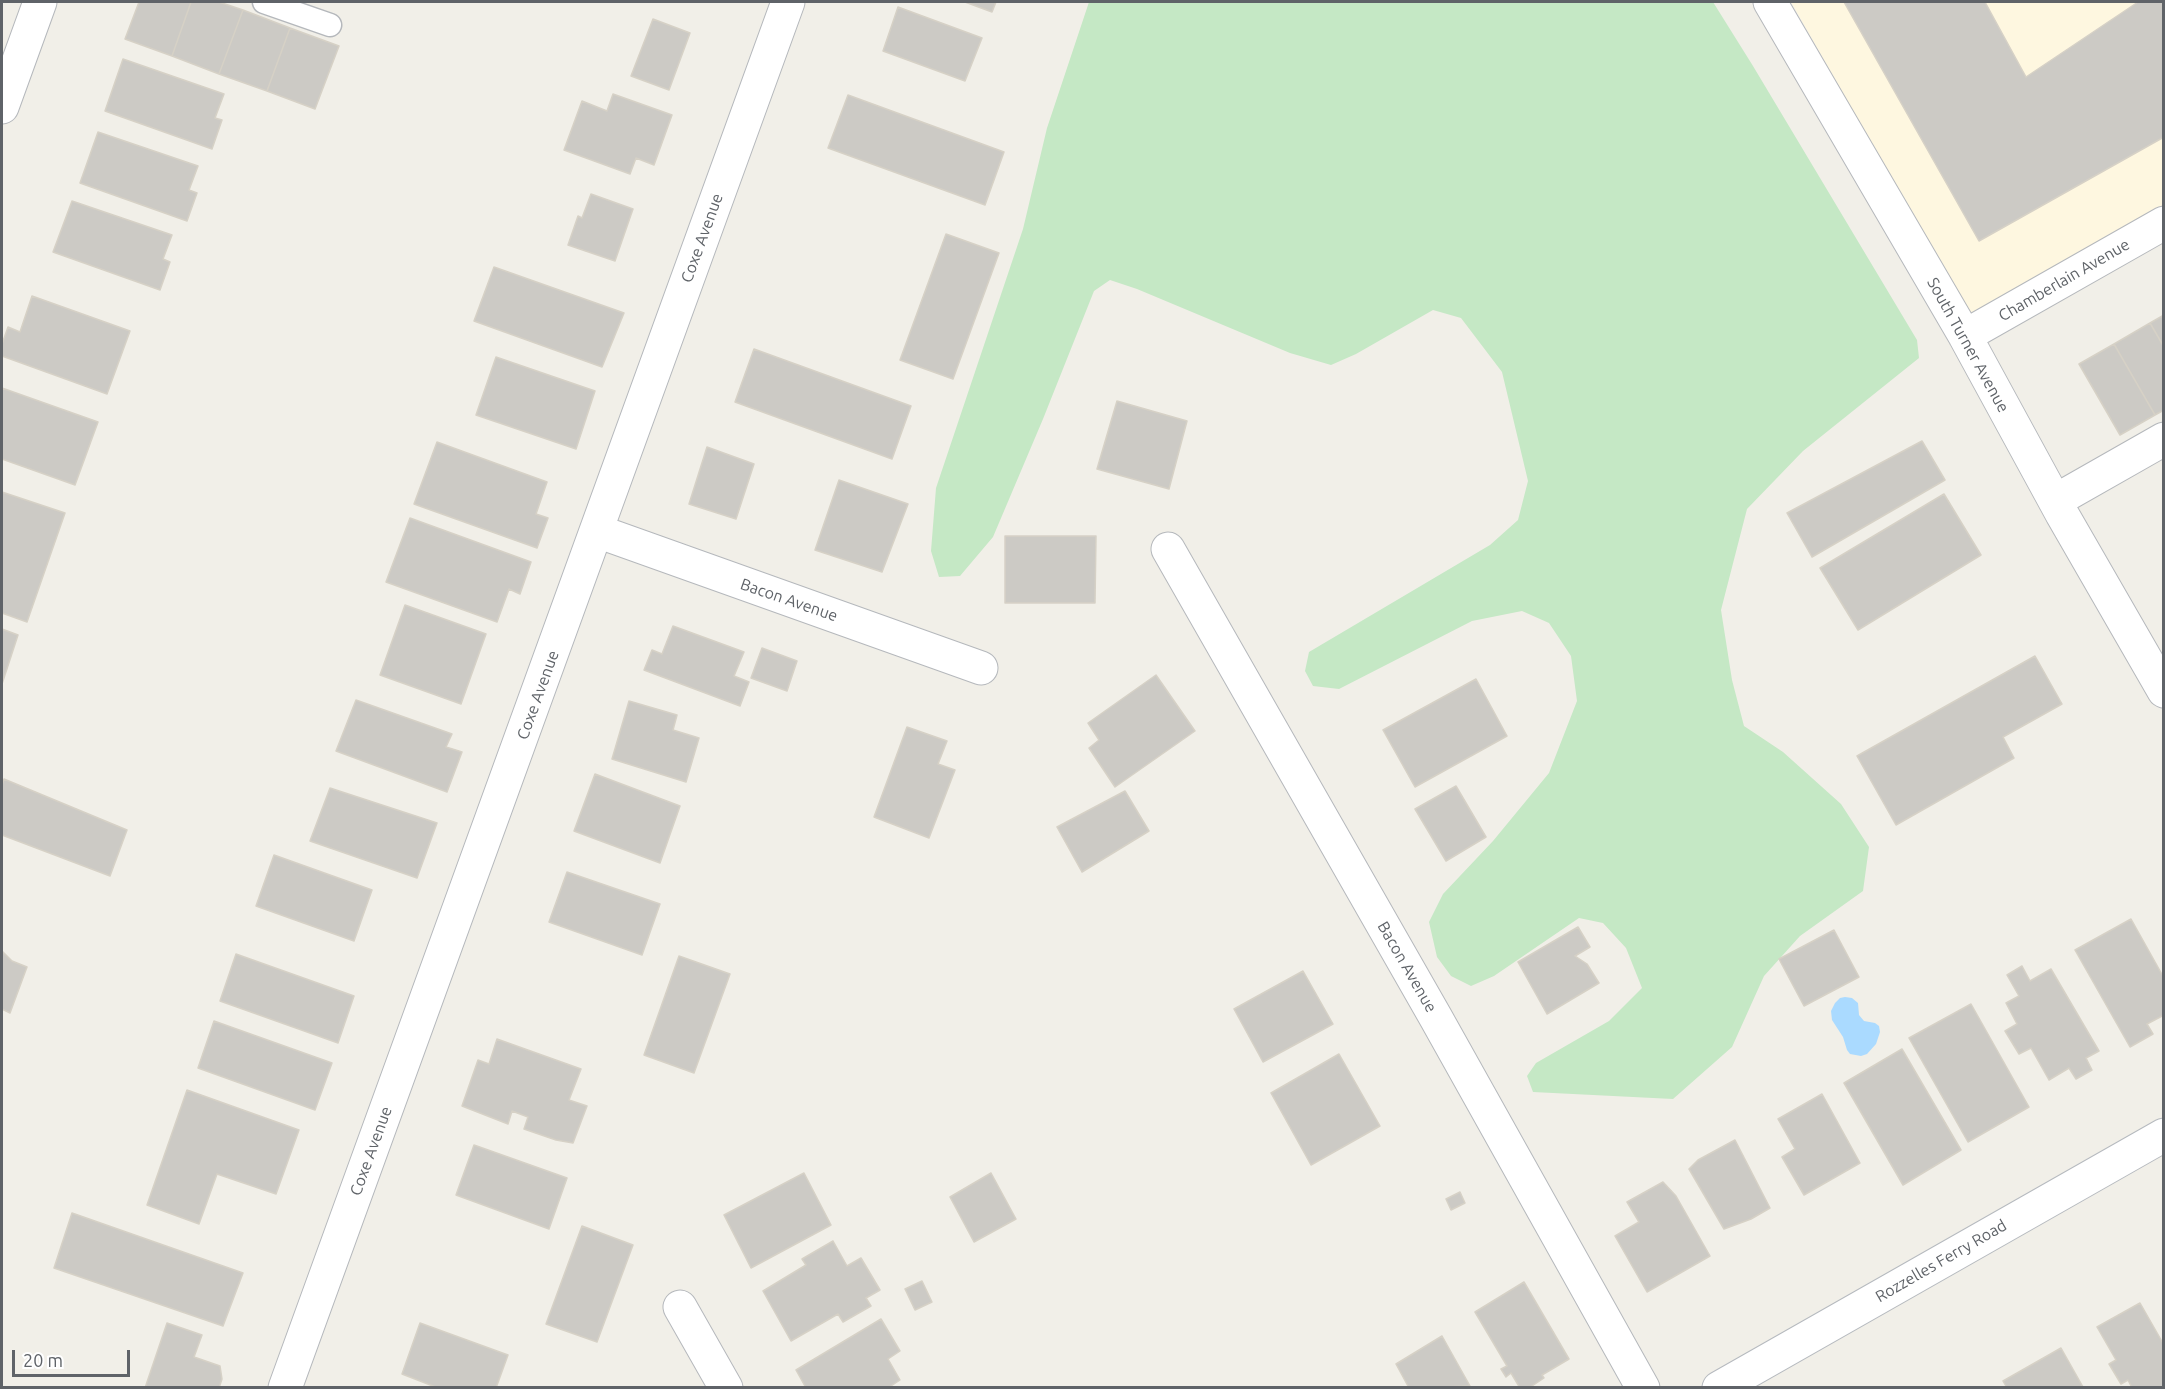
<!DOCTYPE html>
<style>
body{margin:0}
#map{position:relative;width:2165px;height:1389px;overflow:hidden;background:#f1efe8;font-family:Ubuntu,sans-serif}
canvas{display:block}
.frame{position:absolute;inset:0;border:3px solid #5f6368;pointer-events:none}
.scale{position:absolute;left:12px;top:1350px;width:118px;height:27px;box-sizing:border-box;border:3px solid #5f6368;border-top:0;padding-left:8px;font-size:18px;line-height:21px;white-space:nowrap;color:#5f6368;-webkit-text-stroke:4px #fff;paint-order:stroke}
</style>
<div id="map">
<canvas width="2165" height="1389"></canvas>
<div class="frame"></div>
<div class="scale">20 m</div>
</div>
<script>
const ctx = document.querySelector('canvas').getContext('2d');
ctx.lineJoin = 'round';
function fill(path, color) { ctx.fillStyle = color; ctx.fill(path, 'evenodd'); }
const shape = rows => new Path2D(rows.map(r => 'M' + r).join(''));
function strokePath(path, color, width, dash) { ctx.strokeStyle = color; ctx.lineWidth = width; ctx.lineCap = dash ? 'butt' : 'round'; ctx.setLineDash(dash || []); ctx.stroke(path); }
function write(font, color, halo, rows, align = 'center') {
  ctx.font = font + ' Ubuntu,sans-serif'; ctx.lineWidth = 5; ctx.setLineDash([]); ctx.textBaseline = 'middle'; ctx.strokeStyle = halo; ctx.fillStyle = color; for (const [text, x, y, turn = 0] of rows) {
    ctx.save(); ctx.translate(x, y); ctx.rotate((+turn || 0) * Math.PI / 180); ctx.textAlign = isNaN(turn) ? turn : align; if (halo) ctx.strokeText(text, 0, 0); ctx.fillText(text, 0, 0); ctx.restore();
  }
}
fill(shape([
 [1791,2,2163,2,2163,213,1970,316]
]), '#fef7e0');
fill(shape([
 [1089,2,1713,2,1753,66,1917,340,1919,358,1803,451,1747,509,1721,610,1732,680,1744,726,1783,752,1841,804,1869,847,1863,891,1800,936,1764,976,1732,1047,1673,1099,1533,1092,1527,1076,1536,1063,1609,1021,1642,988,1626,948,1603,923,1579,918,1494,976,1471,986,1451,976,1437,957,1429,922,1443,894,1493,841,1549,773,1577,701,1571,656,1549,623,1522,611,1472,621,1339,689,1313,686,1305,671,1309,652,1490,545,1518,520,1528,481,1502,372,1461,318,1433,310,1356,354,1331,365,1290,353,1137,289,1110,280,1094,291,1043,419,993,537,960,576,939,577,931,551,936,488,1023,229,1047,128]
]), '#c5e8c5');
fill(shape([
 [1845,997,1852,998,1858,1003,1859,1015,1864,1021,1875,1023,1879,1026,1880,1032,1876,1044,1867,1054,1861,1056,1850,1054,1847,1050,1843,1037,1832,1020,1831,1011,1835,1003,1840,998]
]), '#aadaff');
const building = shape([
 [139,2,191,2,172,56,125,39,139,2],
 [191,2,219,2,243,10,219,74,172,56,191,2],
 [965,2,996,2,992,12,965,2],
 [1844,2,1985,2,2026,77,2138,2,2164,2,2164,137,1979,241,1844,2],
 [898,7,982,38,965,81,883,51,898,7],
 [243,10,290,28,267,91,219,74,243,10],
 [653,19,690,33,669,90,631,76,653,19],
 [290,28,339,46,315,109,267,91,290,28],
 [123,59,224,94,215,118,222,120,212,149,105,111,123,59],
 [613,94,672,115,654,165,636,158,630,174,564,150,582,101,607,111,613,94],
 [848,95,1004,152,985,205,828,148,848,95],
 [98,132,198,166,189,190,197,193,187,221,80,183,98,132],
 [591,194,633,209,615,261,568,245,578,216,582,218,591,194],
 [72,201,172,235,163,259,170,262,160,290,53,252,72,201],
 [946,234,999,253,953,379,900,360,946,234],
 [494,267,624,313,602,367,474,321,494,267],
 [32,296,130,331,107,394,2,356,2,344,8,327,20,332,32,296],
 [2164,315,2164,347,2150,323,2164,315],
 [2150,323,2164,347,2164,410,2155,415,2114,344,2150,323],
 [2114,344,2155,415,2120,435,2079,364,2114,344],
 [754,349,911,406,892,459,735,402,754,349],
 [496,357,595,391,576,449,476,415,496,357],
 [2,388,98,422,75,485,2,459,2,388],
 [1117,401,1187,421,1169,489,1097,469,1117,401],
 [1922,441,1945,480,1812,557,1787,513,1922,441],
 [437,442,547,482,536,514,548,518,537,548,414,504,437,442],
 [707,447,754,464,736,519,689,504,707,447],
 [839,480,908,504,882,572,815,550,839,480],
 [2,492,65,513,27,622,2,613,2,492],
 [1944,494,1981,555,1858,630,1820,568,1944,494],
 [410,518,531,562,520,594,509,589,497,622,386,582,410,518],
 [1005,536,1096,536,1095,603,1005,603,1005,536],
 [405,605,486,634,461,704,380,675,405,605],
 [673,626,744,652,734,676,749,682,740,706,644,670,652,650,662,654,673,626],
 [2,629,18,635,2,684,2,629],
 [762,648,797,661,787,691,751,678,762,648],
 [2035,656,2062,704,2003,737,2014,758,1896,825,1857,756,2035,656],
 [1156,675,1195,731,1115,787,1089,748,1099,740,1088,723,1156,675],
 [1476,679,1507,736,1415,787,1383,730,1476,679],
 [356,700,452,734,446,747,462,752,447,792,336,751,356,700],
 [629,701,677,715,673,730,699,738,686,782,612,759,629,701],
 [907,727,947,741,938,764,955,770,929,838,874,817,907,727],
 [595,774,680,806,660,863,574,831,595,774],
 [4,779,127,830,110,876,2,835,2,785,4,779],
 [1456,786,1486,837,1446,861,1415,809,1456,786],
 [330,788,437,823,417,878,310,841,330,788],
 [1125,791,1149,831,1082,872,1057,827,1125,791],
 [274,855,372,890,354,941,256,906,274,855],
 [567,872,660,904,642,955,549,922,567,872],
 [2131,919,2164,978,2164,1015,2147,1024,2153,1034,2130,1047,2075,950,2131,919],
 [1578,927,1590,947,1575,956,1587,964,1599,983,1547,1014,1518,962,1578,927],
 [1834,930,1859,977,1804,1006,1779,959,1834,930],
 [2,951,12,961,27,967,10,1013,2,1009,2,951],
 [236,954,354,996,338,1043,220,1001,236,954],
 [679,956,730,974,694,1073,644,1055,679,956],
 [2022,966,2030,981,2051,969,2099,1051,2086,1058,2092,1070,2076,1079,2069,1068,2049,1080,2031,1048,2019,1054,2005,1031,2017,1024,2006,1003,2019,996,2007,975,2022,966],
 [1303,971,1333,1024,1263,1062,1234,1009,1303,971],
 [1971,1004,2029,1107,1968,1142,1909,1038,1971,1004],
 [214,1021,332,1063,315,1110,198,1068,214,1021],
 [497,1039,581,1069,569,1100,587,1106,573,1143,556,1140,524,1129,528,1117,512,1111,508,1124,462,1106,478,1060,489,1064,497,1039],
 [1902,1049,1961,1150,1903,1185,1844,1083,1902,1049],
 [1339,1054,1380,1126,1311,1165,1271,1093,1339,1054],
 [187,1090,299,1130,276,1194,217,1174,199,1224,147,1205,187,1090],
 [1822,1094,1860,1163,1804,1195,1782,1157,1795,1149,1778,1119,1822,1094],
 [1735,1140,1770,1208,1751,1219,1724,1229,1689,1169,1698,1160,1735,1140],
 [474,1145,567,1178,549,1229,456,1195,474,1145],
 [804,1173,831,1225,751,1268,724,1215,804,1173],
 [991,1173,1016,1219,974,1242,950,1197,991,1173],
 [1663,1182,1676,1196,1710,1256,1647,1292,1615,1236,1639,1222,1627,1202,1663,1182],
 [1460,1192,1465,1203,1451,1210,1446,1199,1460,1192],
 [72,1213,243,1273,223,1326,54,1268,72,1213],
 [582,1226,633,1245,597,1342,546,1324,582,1226],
 [833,1241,847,1266,861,1258,880,1290,866,1298,871,1306,843,1322,838,1314,791,1341,763,1291,806,1265,802,1259,833,1241],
 [922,1281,932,1302,915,1310,905,1289,922,1281],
 [1524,1282,1569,1359,1542,1375,1544,1378,1529,1388,1520,1388,1511,1373,1506,1377,1501,1369,1507,1366,1475,1312,1524,1282],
 [2140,1303,2164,1345,2164,1388,2132,1388,2128,1380,2121,1384,2109,1364,2116,1360,2097,1327,2140,1303],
 [881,1319,900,1351,888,1359,900,1380,888,1388,806,1388,796,1370,881,1319],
 [167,1323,202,1335,194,1357,220,1366,222,1379,219,1388,145,1388,167,1323],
 [420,1323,508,1355,496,1388,438,1388,402,1374,420,1323],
 [1442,1336,1470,1386,1409,1388,1396,1364,1442,1336],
 [2061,1348,2083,1387,2007,1388,2003,1381,2061,1348]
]);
fill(building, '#cccac5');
strokePath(building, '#d6d1c6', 1.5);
const lane = shape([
 [264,2,330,25]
]);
const street = shape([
 [1770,2,1965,336,2062,514,2164,691],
 [2,107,40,2],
 [1965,336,2164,223],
 [2055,501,2164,439],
 [597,531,981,668],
 [1168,549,1436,1018,1643,1388],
 [680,1307,726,1388],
 [285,1388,788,2]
]);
const secondary = shape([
 [1719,1388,2164,1135]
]);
strokePath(lane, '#b5b8bc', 25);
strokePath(street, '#b5b8bc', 35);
strokePath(secondary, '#b6babf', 35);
strokePath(lane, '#fff', 22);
strokePath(street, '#fff', 33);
strokePath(secondary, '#fff', 33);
write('16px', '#5f6368', '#fff', [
 ["Coxe Avenue",702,238,-70],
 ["Chamberlain Avenue",2064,280,-30],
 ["South Turner Avenue",1968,345,61],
 ["Bacon Avenue",789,600,19],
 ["Coxe Avenue",538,695,-70],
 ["Bacon Avenue",1407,967,60],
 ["Coxe Avenue",371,1151,-70],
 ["Rozzelles Ferry Road",1941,1261,-30]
]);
</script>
